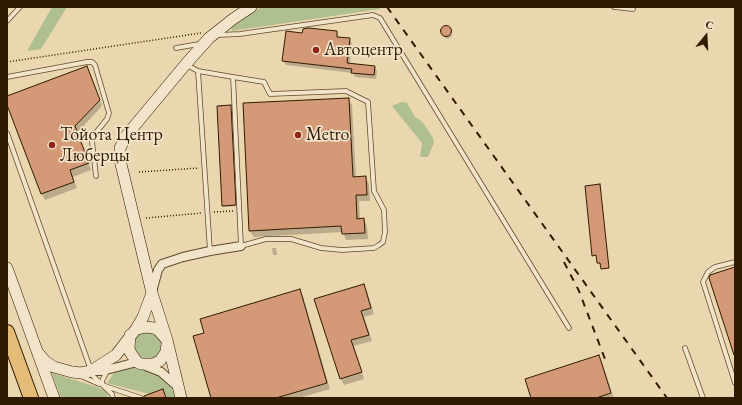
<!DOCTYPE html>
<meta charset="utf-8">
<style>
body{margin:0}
#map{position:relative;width:742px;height:405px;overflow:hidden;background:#ead6af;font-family:"EB Garamond",serif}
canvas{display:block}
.frame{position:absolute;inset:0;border:8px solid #311b00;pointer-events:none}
.north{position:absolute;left:686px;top:16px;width:40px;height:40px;-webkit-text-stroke:3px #f1e4cb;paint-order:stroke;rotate:18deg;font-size:11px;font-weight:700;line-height:16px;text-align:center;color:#311b00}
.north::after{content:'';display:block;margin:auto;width:14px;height:18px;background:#311b00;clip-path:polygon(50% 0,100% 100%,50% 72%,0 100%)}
</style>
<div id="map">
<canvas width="742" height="405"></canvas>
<div class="frame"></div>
<div class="north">С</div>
</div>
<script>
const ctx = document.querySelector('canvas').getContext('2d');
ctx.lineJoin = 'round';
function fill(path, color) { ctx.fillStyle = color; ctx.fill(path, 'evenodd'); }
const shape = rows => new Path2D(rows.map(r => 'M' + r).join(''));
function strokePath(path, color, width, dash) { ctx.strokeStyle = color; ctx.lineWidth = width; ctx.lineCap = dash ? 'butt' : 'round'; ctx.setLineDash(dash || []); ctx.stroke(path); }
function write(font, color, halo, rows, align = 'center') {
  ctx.font = font + ' "EB Garamond",serif'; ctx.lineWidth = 3.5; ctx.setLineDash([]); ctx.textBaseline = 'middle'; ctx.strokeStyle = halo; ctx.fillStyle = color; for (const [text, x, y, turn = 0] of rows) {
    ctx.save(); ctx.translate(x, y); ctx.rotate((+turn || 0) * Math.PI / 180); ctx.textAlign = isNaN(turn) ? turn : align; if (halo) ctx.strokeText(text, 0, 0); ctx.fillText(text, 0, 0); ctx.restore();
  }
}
fill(shape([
 [52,7,67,7,41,49,27,51],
 [261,7,379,7,380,9,232,31,231,27],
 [401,102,407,103,415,117,420,120,424,124,433,138,434,143,428,157,420,157,422,143,392,106],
 [150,331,162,340,161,355,148,362,136,356,133,342,139,333],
 [134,367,139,368,159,376,168,383,173,391,175,398,166,398,163,390,153,395,107,383,114,373],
 [52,373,100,388,106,391,109,398,61,398]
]), '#b0bf90');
fill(shape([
 [446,26,450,28,452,36,448,39,444,37,442,29],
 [337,32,339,38,349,39,352,43,350,64,375,67,377,71,376,79,355,77,353,73,286,65,283,61,303,34],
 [87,67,90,73,102,106,77,133,91,170,73,177,77,188,45,200,42,194,7,102,7,97],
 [348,99,352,105,356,178,365,177,369,184,370,201,359,201,360,220,364,219,367,226,368,239,346,240,343,232,254,237,250,231],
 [218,107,231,107,236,206,223,207,223,206],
 [600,186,609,269,602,269,601,264,598,263,597,256,593,256],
 [272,248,276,248,277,255,273,255],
 [363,285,367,291,374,314,364,317,372,341,354,346,364,379,344,385,341,379,315,300],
 [299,290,303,296,330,389,299,398,212,398,206,333],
 [599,356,602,362,614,398,532,398]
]), '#0003');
const building = shape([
 '440.5 31a5.5 5.5 0 1 1 11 0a5.5 5.5 0 1 1-11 0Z',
 [308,28,337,31,337,37,350,38,347,63,375,66,374,75,351,73,352,69,282,61,286,31,302,33,303,29,308,28],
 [87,66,100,100,75,126,89,163,70,170,74,182,41,194,7,105,7,96,87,66],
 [349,98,353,177,366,176,367,195,356,195,357,219,364,218,365,233,342,234,341,226,249,231,243,103,349,98],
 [231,105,236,205,222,206,217,106,231,105],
 [600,184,609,268,601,269,600,263,597,263,596,255,592,256,585,186,600,184],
 [735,267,735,355,734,355,709,278,710,275,735,267],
 [364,284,371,308,361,311,369,335,351,340,362,372,340,379,314,299,364,284],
 [300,289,327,383,276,398,211,398,193,336,204,333,200,319,300,289],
 [599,355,611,393,596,398,531,398,525,379,599,355],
 [163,389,166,398,144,398,144,396,163,389]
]);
fill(building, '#d49977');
strokePath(building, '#311b00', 1);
const lane = shape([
 [614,7,633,9],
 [7,21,20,7],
 [218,35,240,34,373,15,380,18,569,328],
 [176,48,199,44],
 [187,65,198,71,233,77,264,82,270,94,346,91,368,102,374,191,384,210,385,232,383,242,379,245,374,248,342,250,321,248,291,239,266,239,241,246,233,77],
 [198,71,210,251],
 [7,77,87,62,92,62,95,65,109,113,107,119,94,135,92,141,96,176],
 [7,133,93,376,112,394,113,398],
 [735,262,715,267,708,272,703,282,735,383],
 [685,348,703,398],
 [81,376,99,384],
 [103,385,102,381,107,371],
 [105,386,141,398]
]);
const street = shape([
 [152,292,158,270,162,264,183,257,210,251,241,246],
 [146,366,161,372,178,387],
 [92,371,102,371,137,362]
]);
const secondary = shape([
 [7,268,54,398],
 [136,329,146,327,154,328,158,330,165,338],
 [130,335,129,348,130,352,137,362,141,364,153,364,160,361,166,352,167,344],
 [38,353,46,362,54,367,72,372,81,373,91,371,116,355,136,329,143,317,152,293],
 [181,398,167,340,152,293,120,160,120,148,126,136,185,65,209,38,233,19,251,7]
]);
const highway = shape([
 [7,332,31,398]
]);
strokePath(lane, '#5f4a2c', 5.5);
strokePath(street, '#5f4a2c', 10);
strokePath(secondary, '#311b00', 12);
strokePath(highway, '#311b00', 16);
strokePath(shape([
 [7,62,201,33],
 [139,172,199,168],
 [214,212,234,211],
 [146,218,202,213]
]), '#311b00', 1.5, [1, 2]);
strokePath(lane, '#f1e4cb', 4);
strokePath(street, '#f1e4cb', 8);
strokePath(secondary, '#f1e4cb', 11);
strokePath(highway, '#e5bb78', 14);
strokePath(shape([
 [387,7,667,398],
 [564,262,579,291,605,359]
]), '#311b00', 2, [7, 7]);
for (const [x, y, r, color] of [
 [316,50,4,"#8f2418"],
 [298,135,4,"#8f2418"],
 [52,145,4,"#8f2418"]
]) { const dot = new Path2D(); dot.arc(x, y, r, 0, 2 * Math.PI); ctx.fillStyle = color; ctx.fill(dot); strokePath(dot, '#f1e4cb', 1.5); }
write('18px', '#311b00', '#f1e4cb', [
 ["Автоцентр",324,50],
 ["Тойота Центр",60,135],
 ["Люберцы",60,156],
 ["Metro",306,135]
], 'left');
</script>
